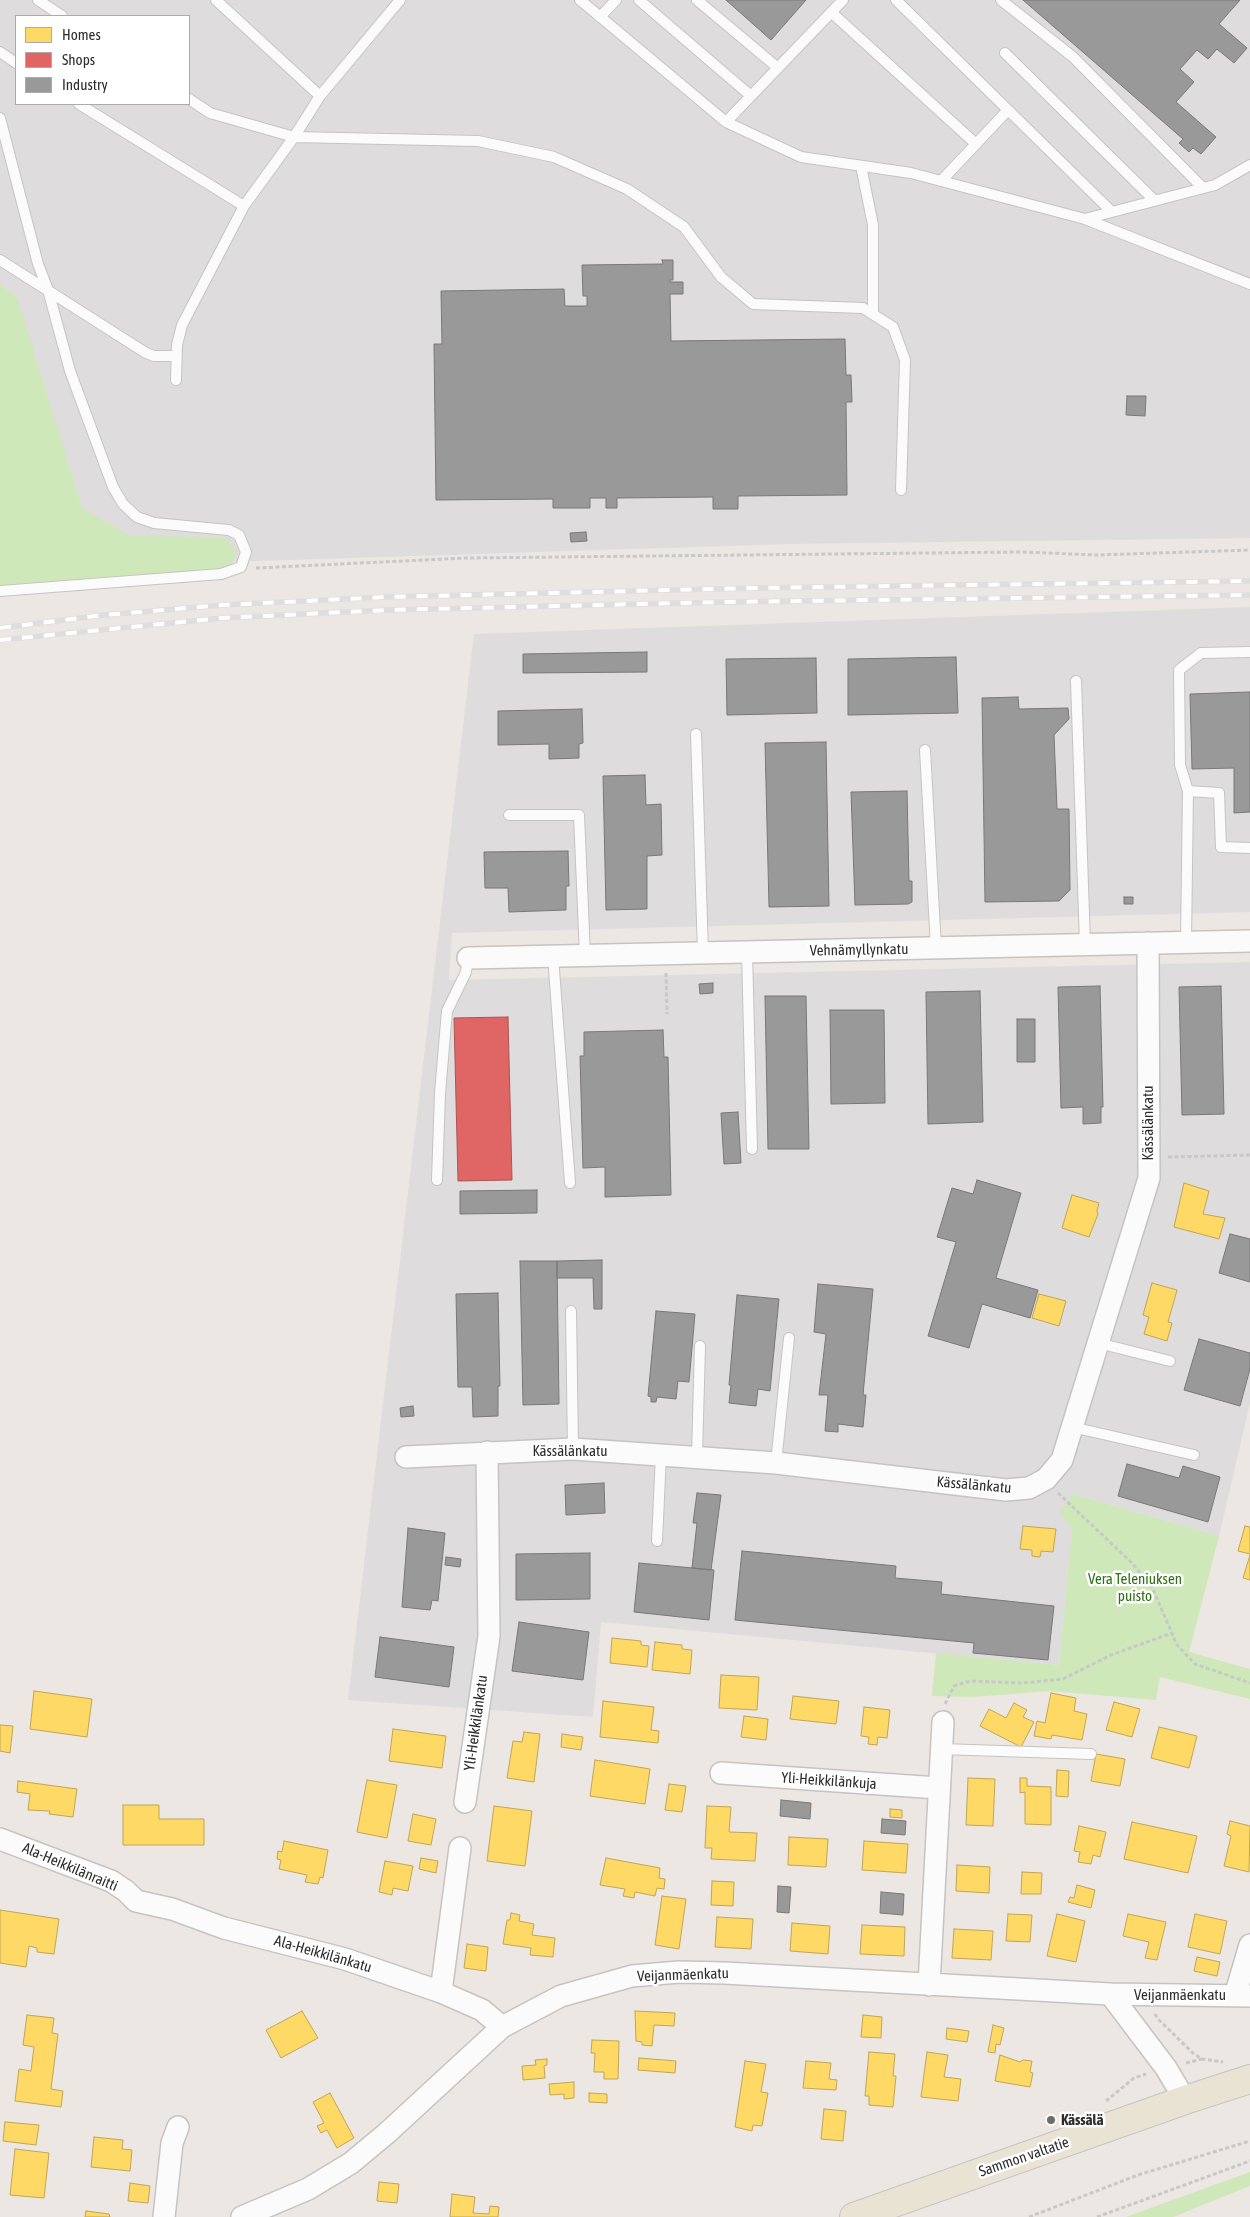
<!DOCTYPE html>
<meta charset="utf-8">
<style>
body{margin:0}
#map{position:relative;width:1250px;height:2217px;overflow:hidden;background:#ece7e2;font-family:"Asap Condensed",sans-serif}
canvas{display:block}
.legend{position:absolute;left:15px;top:15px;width:175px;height:90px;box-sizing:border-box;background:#fff;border:1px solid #ababab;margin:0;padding:6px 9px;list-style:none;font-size:15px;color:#2d2d2d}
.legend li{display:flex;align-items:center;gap:10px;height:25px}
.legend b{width:25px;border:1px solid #ababab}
</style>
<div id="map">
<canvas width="1250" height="2217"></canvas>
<ul class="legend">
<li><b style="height:14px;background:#ffd966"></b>Homes</li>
<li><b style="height:14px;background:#e06666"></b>Shops</li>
<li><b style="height:14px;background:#999"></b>Industry</li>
</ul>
</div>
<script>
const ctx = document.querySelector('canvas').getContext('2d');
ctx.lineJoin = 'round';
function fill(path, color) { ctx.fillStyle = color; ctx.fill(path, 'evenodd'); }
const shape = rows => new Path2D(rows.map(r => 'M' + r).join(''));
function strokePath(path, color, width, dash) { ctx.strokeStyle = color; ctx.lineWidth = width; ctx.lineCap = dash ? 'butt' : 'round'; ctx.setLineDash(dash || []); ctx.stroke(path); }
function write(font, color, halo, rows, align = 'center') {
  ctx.font = font + ' "Asap Condensed",sans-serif'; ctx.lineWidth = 5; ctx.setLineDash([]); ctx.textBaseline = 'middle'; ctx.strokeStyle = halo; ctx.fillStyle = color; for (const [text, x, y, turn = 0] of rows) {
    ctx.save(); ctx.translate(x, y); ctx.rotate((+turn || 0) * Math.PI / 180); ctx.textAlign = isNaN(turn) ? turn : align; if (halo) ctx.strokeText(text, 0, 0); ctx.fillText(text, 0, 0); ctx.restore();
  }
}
fill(shape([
 [0,0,1250,0,1250,538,790,544,69,567,17,297,0,284],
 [16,16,189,16,189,104,16,104],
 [1250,607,1250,912,452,933,449,980,1250,962,1250,1403,1219,1536,1073,1494,1072,1529,1059,1665,601,1622,593,1717,348,1700,474,634]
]), '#dfdcde');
fill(shape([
 [0,284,17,297,82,508,130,536,225,537,237,552,230,568,52,581,0,587],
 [1073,1494,1219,1536,1189,1652,1250,1669,1250,1699,1160,1677,1156,1700,1049,1691,974,1697,932,1696,936,1653,1059,1665,1072,1529,1059,1512],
 [1250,2172,1250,2186,1173,2217,1126,2217]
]), '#cfe8b9');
const homes = shape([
 [1184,1183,1209,1191,1203,1214,1225,1218,1219,1239,1174,1227,1184,1183],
 [1072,1195,1099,1203,1097,1211,1098,1214,1089,1237,1062,1228,1072,1195],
 [1152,1283,1177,1290,1168,1322,1172,1323,1167,1341,1144,1334,1149,1317,1143,1315,1152,1283],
 [1039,1294,1066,1301,1059,1326,1032,1318,1039,1294],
 [1023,1526,1056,1529,1053,1552,1041,1551,1040,1557,1032,1556,1032,1550,1020,1549,1023,1526],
 [1245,1526,1250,1527,1250,1554,1238,1551,1245,1526],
 [1250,1555,1250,1580,1243,1578,1250,1555],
 [612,1638,641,1641,641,1645,649,1646,647,1667,610,1663,612,1638],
 [655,1642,682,1645,682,1649,692,1650,690,1674,652,1670,655,1642],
 [721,1675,759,1677,757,1710,719,1708,721,1675],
 [34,1691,92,1699,87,1737,30,1729,34,1691],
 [1051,1693,1076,1698,1074,1711,1087,1714,1082,1740,1052,1735,1051,1739,1034,1736,1037,1721,1045,1723,1051,1693],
 [793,1696,839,1701,836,1724,790,1719,793,1696],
 [603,1701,654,1707,651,1730,659,1731,658,1743,600,1737,603,1701],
 [1114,1702,1140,1709,1132,1737,1106,1730,1114,1702],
 [1014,1703,1027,1710,1023,1717,1034,1722,1021,1747,980,1726,989,1709,1006,1718,1014,1703],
 [864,1707,890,1710,887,1738,878,1737,877,1745,868,1744,869,1737,861,1736,864,1707],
 [744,1716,768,1719,766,1740,741,1737,744,1716],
 [0,1725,13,1726,10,1753,0,1751,0,1725],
 [1159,1727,1197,1736,1189,1768,1151,1758,1159,1727],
 [393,1729,446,1736,442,1768,389,1761,393,1729],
 [524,1732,540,1734,534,1782,507,1778,513,1741,522,1742,524,1732],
 [562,1734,583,1737,581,1750,561,1747,562,1734],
 [1096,1754,1125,1759,1120,1786,1091,1781,1096,1754],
 [595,1760,650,1769,645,1804,590,1796,595,1760],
 [1057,1770,1069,1771,1068,1797,1056,1796,1057,1770],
 [968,1778,995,1779,993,1826,966,1825,968,1778],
 [1020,1778,1027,1778,1027,1786,1051,1787,1051,1825,1025,1824,1025,1792,1020,1793,1020,1778],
 [367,1780,397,1785,387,1838,357,1832,367,1780],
 [18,1781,77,1789,73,1817,49,1814,50,1811,28,1810,30,1794,17,1792,18,1781],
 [669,1784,686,1786,682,1812,665,1810,669,1784],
 [123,1805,159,1805,159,1819,204,1819,204,1845,123,1845,123,1805],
 [494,1806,532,1811,525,1866,487,1861,494,1806],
 [707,1806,731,1807,729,1832,757,1833,755,1861,711,1859,712,1848,705,1848,707,1806],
 [890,1809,902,1810,902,1818,890,1817,890,1809],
 [413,1814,436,1819,431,1845,408,1841,413,1814],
 [1230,1821,1250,1826,1249,1872,1224,1866,1231,1836,1227,1834,1230,1821],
 [1132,1822,1197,1836,1188,1873,1124,1859,1132,1822],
 [1079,1826,1106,1832,1100,1857,1093,1855,1091,1864,1078,1862,1080,1852,1074,1851,1079,1826],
 [789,1837,828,1839,826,1867,788,1865,789,1837],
 [284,1841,328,1850,323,1878,320,1877,318,1884,305,1882,307,1875,279,1869,281,1860,277,1859,278,1851,282,1852,284,1841],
 [864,1841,908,1844,906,1873,862,1870,864,1841],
 [421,1858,438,1861,436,1873,419,1869,421,1858],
 [606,1858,660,1868,659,1878,665,1879,664,1889,657,1888,655,1896,635,1892,634,1898,623,1896,625,1889,600,1885,606,1858],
 [385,1861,413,1866,408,1891,393,1888,392,1895,379,1892,385,1861],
 [957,1865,990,1867,989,1893,956,1891,957,1865],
 [1022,1872,1042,1873,1041,1894,1021,1894,1022,1872],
 [712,1881,734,1882,733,1906,711,1905,712,1881],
 [1077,1885,1095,1890,1091,1908,1068,1902,1070,1897,1074,1898,1077,1885],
 [662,1896,686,1899,679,1949,655,1945,662,1896],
 [0,1910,59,1919,54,1954,37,1952,37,1948,29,1946,26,1967,0,1963,0,1910],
 [511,1913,520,1915,519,1921,534,1924,532,1935,555,1938,553,1957,530,1955,531,1948,503,1944,507,1920,510,1920,511,1913],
 [1008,1914,1032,1915,1030,1942,1006,1941,1008,1914],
 [1057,1914,1085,1921,1076,1962,1047,1956,1057,1914],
 [1128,1914,1166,1922,1157,1960,1145,1958,1149,1942,1123,1936,1128,1914],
 [1195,1914,1227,1921,1220,1954,1188,1947,1195,1914],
 [717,1917,753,1919,751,1949,715,1947,717,1917],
 [792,1923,830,1926,828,1954,790,1951,792,1923],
 [862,1925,905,1927,904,1956,860,1954,862,1925],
 [954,1929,993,1931,991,1960,952,1958,954,1929],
 [467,1944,488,1947,486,1971,464,1968,467,1944],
 [1197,1957,1220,1962,1217,1976,1194,1971,1197,1957],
 [302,2011,318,2038,281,2058,266,2030,302,2011],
 [635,2011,675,2013,674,2026,654,2025,652,2046,642,2045,642,2042,636,2041,635,2011],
 [27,2015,54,2018,52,2033,58,2034,51,2089,63,2091,61,2107,15,2101,19,2069,31,2071,34,2047,23,2045,27,2015],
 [863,2015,882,2017,881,2038,861,2037,863,2015],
 [993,2025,1004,2028,1000,2045,996,2044,995,2053,988,2052,993,2025],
 [947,2028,969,2031,967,2042,946,2039,947,2028],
 [592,2040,619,2041,618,2079,604,2079,604,2072,594,2072,595,2053,591,2053,592,2040],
 [869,2052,895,2054,893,2076,896,2076,893,2107,869,2105,869,2096,865,2096,869,2052],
 [927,2052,948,2055,944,2077,961,2079,958,2101,921,2097,927,2052],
 [1000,2055,1020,2062,1023,2060,1032,2061,1030,2072,1033,2073,1030,2087,995,2081,1000,2055],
 [639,2058,676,2061,675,2073,638,2070,639,2058],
 [547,2059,547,2065,544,2066,545,2078,523,2080,522,2066,536,2065,535,2060,547,2059],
 [745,2061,766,2064,761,2092,768,2093,762,2126,753,2125,752,2131,735,2127,745,2061],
 [806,2061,831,2063,829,2079,837,2080,836,2090,803,2088,806,2061],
 [574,2082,574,2098,564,2099,564,2094,550,2095,549,2084,574,2082],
 [330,2093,354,2138,337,2148,327,2130,321,2133,317,2126,324,2123,313,2102,330,2093],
 [589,2093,607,2094,607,2103,589,2102,589,2093],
 [824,2109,846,2111,843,2141,821,2139,824,2109],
 [5,2122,39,2125,36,2145,3,2141,5,2122],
 [94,2137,123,2140,122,2149,132,2150,130,2171,91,2167,94,2137],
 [15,2149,49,2153,44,2198,10,2195,15,2149],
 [379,2182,399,2184,397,2203,377,2201,379,2182],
 [130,2183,150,2186,148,2203,128,2201,130,2183],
 [452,2194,475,2197,473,2213,489,2214,490,2206,499,2207,498,2217,450,2217,452,2194],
 [86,2211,109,2214,110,2217,85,2217,86,2211]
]);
fill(homes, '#ffd966');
strokePath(homes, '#c0a555', 1);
const shops = shape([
 [508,1017,512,1180,458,1181,454,1018,508,1017]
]);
fill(shops, '#e06666');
strokePath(shops, '#a55', 1);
const industry = shape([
 [726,0,806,0,771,40,726,0],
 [1023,0,1240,0,1219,24,1247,48,1234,63,1217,49,1208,59,1197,50,1180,69,1194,82,1176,102,1216,137,1201,154,1193,148,1189,152,1179,143,1183,139,1023,0],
 [662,260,673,260,673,280,670,280,670,282,683,282,683,294,670,294,671,341,845,339,846,375,851,375,852,402,846,402,847,495,738,496,738,509,713,509,713,497,617,498,617,508,606,508,606,498,590,498,590,508,553,508,553,499,436,500,434,344,442,344,441,291,564,289,565,306,587,306,587,296,583,296,582,265,663,264,662,260],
 [1127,396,1146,396,1145,416,1126,415,1127,396],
 [586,532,587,541,571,542,570,533,586,532],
 [647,652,647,672,523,673,523,654,647,652],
 [956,657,958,713,848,715,848,659,956,657],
 [816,658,817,713,727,715,726,659,816,658],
 [1250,692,1250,812,1234,813,1234,768,1192,769,1190,694,1250,692],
 [1018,697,1019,709,1068,708,1069,719,1054,735,1057,809,1069,809,1070,890,1059,901,985,902,982,698,1018,697],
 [582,709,583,743,579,744,579,758,549,759,549,744,498,745,498,711,582,709],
 [826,742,829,906,769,907,765,743,826,742],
 [645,775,646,805,661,804,662,855,647,856,647,909,606,910,603,776,645,775],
 [907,791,909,881,912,881,912,902,908,904,855,905,851,792,907,791],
 [568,851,569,886,566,886,566,910,509,912,508,888,485,888,484,852,568,851],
 [1124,897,1133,897,1133,904,1124,904,1124,897],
 [713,983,713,993,700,994,699,984,713,983],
 [1100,986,1103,1107,1101,1107,1101,1123,1083,1124,1083,1107,1061,1108,1058,987,1100,986],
 [1221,986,1224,1114,1182,1115,1179,987,1221,986],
 [980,991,983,1122,928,1124,926,992,980,991],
 [765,996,806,996,809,1149,768,1149,765,996],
 [830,1010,884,1010,885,1103,831,1104,830,1010],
 [1017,1019,1035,1019,1035,1062,1017,1062,1017,1019],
 [663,1030,664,1057,668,1057,671,1195,605,1197,605,1167,583,1168,580,1056,584,1056,584,1032,663,1030],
 [738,1112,741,1163,724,1164,721,1113,738,1112],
 [977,1180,1021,1193,996,1278,1038,1290,1030,1318,982,1304,969,1348,928,1336,956,1242,937,1237,952,1188,973,1194,977,1180],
 [537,1190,537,1213,460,1214,460,1191,537,1190],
 [1230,1234,1250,1239,1250,1282,1219,1273,1230,1234],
 [602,1260,602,1309,594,1309,593,1278,557,1278,557,1261,602,1260],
 [520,1261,557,1261,559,1404,523,1405,520,1261],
 [818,1284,873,1289,863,1395,866,1395,863,1427,838,1424,838,1432,825,1431,828,1395,819,1395,826,1334,814,1332,818,1284],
 [498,1293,500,1386,498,1386,498,1416,473,1417,472,1387,458,1387,456,1294,498,1293],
 [737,1295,779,1299,770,1391,758,1389,756,1406,729,1403,731,1385,729,1385,737,1295],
 [656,1311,695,1314,689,1382,678,1381,676,1399,657,1397,656,1402,651,1402,651,1397,648,1396,656,1311],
 [1199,1339,1250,1353,1250,1369,1240,1406,1184,1390,1199,1339],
 [413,1406,414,1416,401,1417,400,1408,413,1406],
 [1127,1464,1179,1478,1183,1466,1220,1477,1208,1522,1118,1496,1127,1464],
 [604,1483,605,1513,566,1515,565,1485,604,1483],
 [697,1493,721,1495,711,1570,692,1568,697,1523,693,1523,697,1493],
 [408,1528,445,1533,438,1601,432,1600,430,1610,402,1607,408,1528],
 [742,1551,896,1566,895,1578,942,1582,941,1594,1054,1606,1048,1660,973,1653,974,1643,735,1620,742,1551],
 [590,1553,590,1599,516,1600,516,1554,590,1553],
 [446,1557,461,1559,460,1567,445,1565,446,1557],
 [639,1563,714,1570,709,1620,634,1612,639,1563],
 [519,1622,589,1632,583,1680,512,1671,519,1622],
 [380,1637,454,1647,449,1687,375,1677,380,1637],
 [781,1800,811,1803,810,1819,780,1816,781,1800],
 [882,1819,906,1821,905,1835,881,1833,882,1819],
 [778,1886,791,1887,789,1913,777,1912,778,1886],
 [881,1892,904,1894,903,1915,880,1913,881,1892]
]);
fill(industry, '#999');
strokePath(industry, '#797979', 1);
const service = shape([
 [38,0,62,16],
 [216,0,320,96],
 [580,0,726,122],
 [639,0,751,96],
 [697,0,778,68],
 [843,0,726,122,801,157,911,173,1085,219,1215,185,1250,165],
 [896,0,1112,212],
 [1001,0,1073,57,1203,188],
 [831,12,976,144],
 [600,17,616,0],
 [0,52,16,63],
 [1005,53,1155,201],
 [189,99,210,113,294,137,478,141,554,157,627,189,684,227,721,277,753,304,863,308,893,327,905,360,901,490],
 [79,104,244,206,182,325,177,345,176,380],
 [0,118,38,264,48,290,70,371,113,487,123,504,137,517,154,523,229,530,239,535,246,552,241,567,221,574,0,591],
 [861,166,873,225,873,314],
 [941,181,1008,110],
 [244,206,294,137,320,96,400,0],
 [1085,219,1250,284],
 [0,260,146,353,154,356,176,356],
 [1076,681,1085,944],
 [696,734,703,953],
 [925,750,936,948],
 [1188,791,1219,793,1221,847,1250,848],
 [509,815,579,815,585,956],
 [1186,942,1188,791,1180,765,1179,670,1201,653,1250,652],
 [747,952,752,1149],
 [553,956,570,1183],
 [437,1180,440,1093,447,1011,466,972,468,958],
 [571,1311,573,1449],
 [1098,1343,1170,1361],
 [1072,1427,1194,1455],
 [697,1456,700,1346],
 [776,1463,789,1338],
 [657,1541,661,1454],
 [941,1749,1091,1754]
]);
const minor = shape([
 [468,958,1250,941],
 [406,1457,573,1449,776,1463,1006,1490,1029,1488,1046,1479,1062,1460,1149,1178,1148,943],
 [721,1773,938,1788],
 [465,1802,489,1636,487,1452],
 [0,1839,111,1881,126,1891,136,1901,172,1909,224,1928,345,1959,441,1992,482,2010,502,2027],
 [929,1985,943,1722],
 [441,1992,460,1848],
 [1110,1994,1166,2068,1185,2100],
 [1235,1996,1250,1945],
 [164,2217,172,2143,178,2127],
 [242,2217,308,2189,351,2163,387,2133,502,2027,561,1996,632,1976,679,1972,724,1973,1110,1994,1250,1996]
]);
const primary = shape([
 [854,2217,1185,2100,1250,2079]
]);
strokePath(service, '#c5c4c3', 12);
strokePath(minor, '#c5c4c3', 24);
strokePath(primary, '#c6c4c3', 30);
strokePath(shape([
 [256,568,466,558,1020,552,1097,555,1250,550],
 [666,973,667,1014],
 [1168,1157,1250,1155],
 [1058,1493,1130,1561,1151,1585,1177,1645,1195,1664,1250,1683],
 [945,1704,954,1686,970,1681,1022,1683,1063,1679,1111,1655,1172,1633],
 [1155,2014,1159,2020,1194,2054,1202,2059,1223,2062],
 [1186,2063,1202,2059],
 [1106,2101,1134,2078,1146,2074],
 [1029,2217,1138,2175,1250,2141],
 [1097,2217,1250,2161]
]), '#c8c8c8', 3, [4, 2.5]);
strokePath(service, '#fcfbfb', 10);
strokePath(minor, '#fcfbfb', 21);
strokePath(primary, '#e9e3d4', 28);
const rail = shape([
 [0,628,104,615,223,605,386,597,754,588,1250,581],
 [0,640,222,618,387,610,726,602,1250,595]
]);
strokePath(rail, '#dedee0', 5.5);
strokePath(rail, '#fff', 4, [11]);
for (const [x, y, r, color] of [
 [1051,2120,5,"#706e6c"]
]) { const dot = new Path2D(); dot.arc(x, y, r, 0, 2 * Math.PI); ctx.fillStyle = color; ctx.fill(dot); strokePath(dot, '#fff', 2); }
write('15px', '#2d2d2d', '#fff', [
 ["Vehnämyllynkatu",859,950,-1],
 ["Kässälänkatu",1148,1123,-90],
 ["Kässälänkatu",570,1451],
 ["Kässälänkatu",974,1485,5],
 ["Yli-Heikkilänkatu",476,1723,-82],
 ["Yli-Heikkilänkuja",829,1781,4],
 ["Ala-Heikkilänraitti",70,1867,23],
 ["Ala-Heikkilänkatu",323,1954,16],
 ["Veijanmäenkatu",683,1975,-2],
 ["Veijanmäenkatu",1180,1995],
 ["Sammon valtatie",1024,2157,-19]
]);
write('15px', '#2e7016', '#fff', [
 ["Vera Teleniuksen",1135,1579],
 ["puisto",1135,1596]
]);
write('bold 15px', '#2d2d2d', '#fff', [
 ["Kässälä",1061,2120]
], 'left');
</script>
